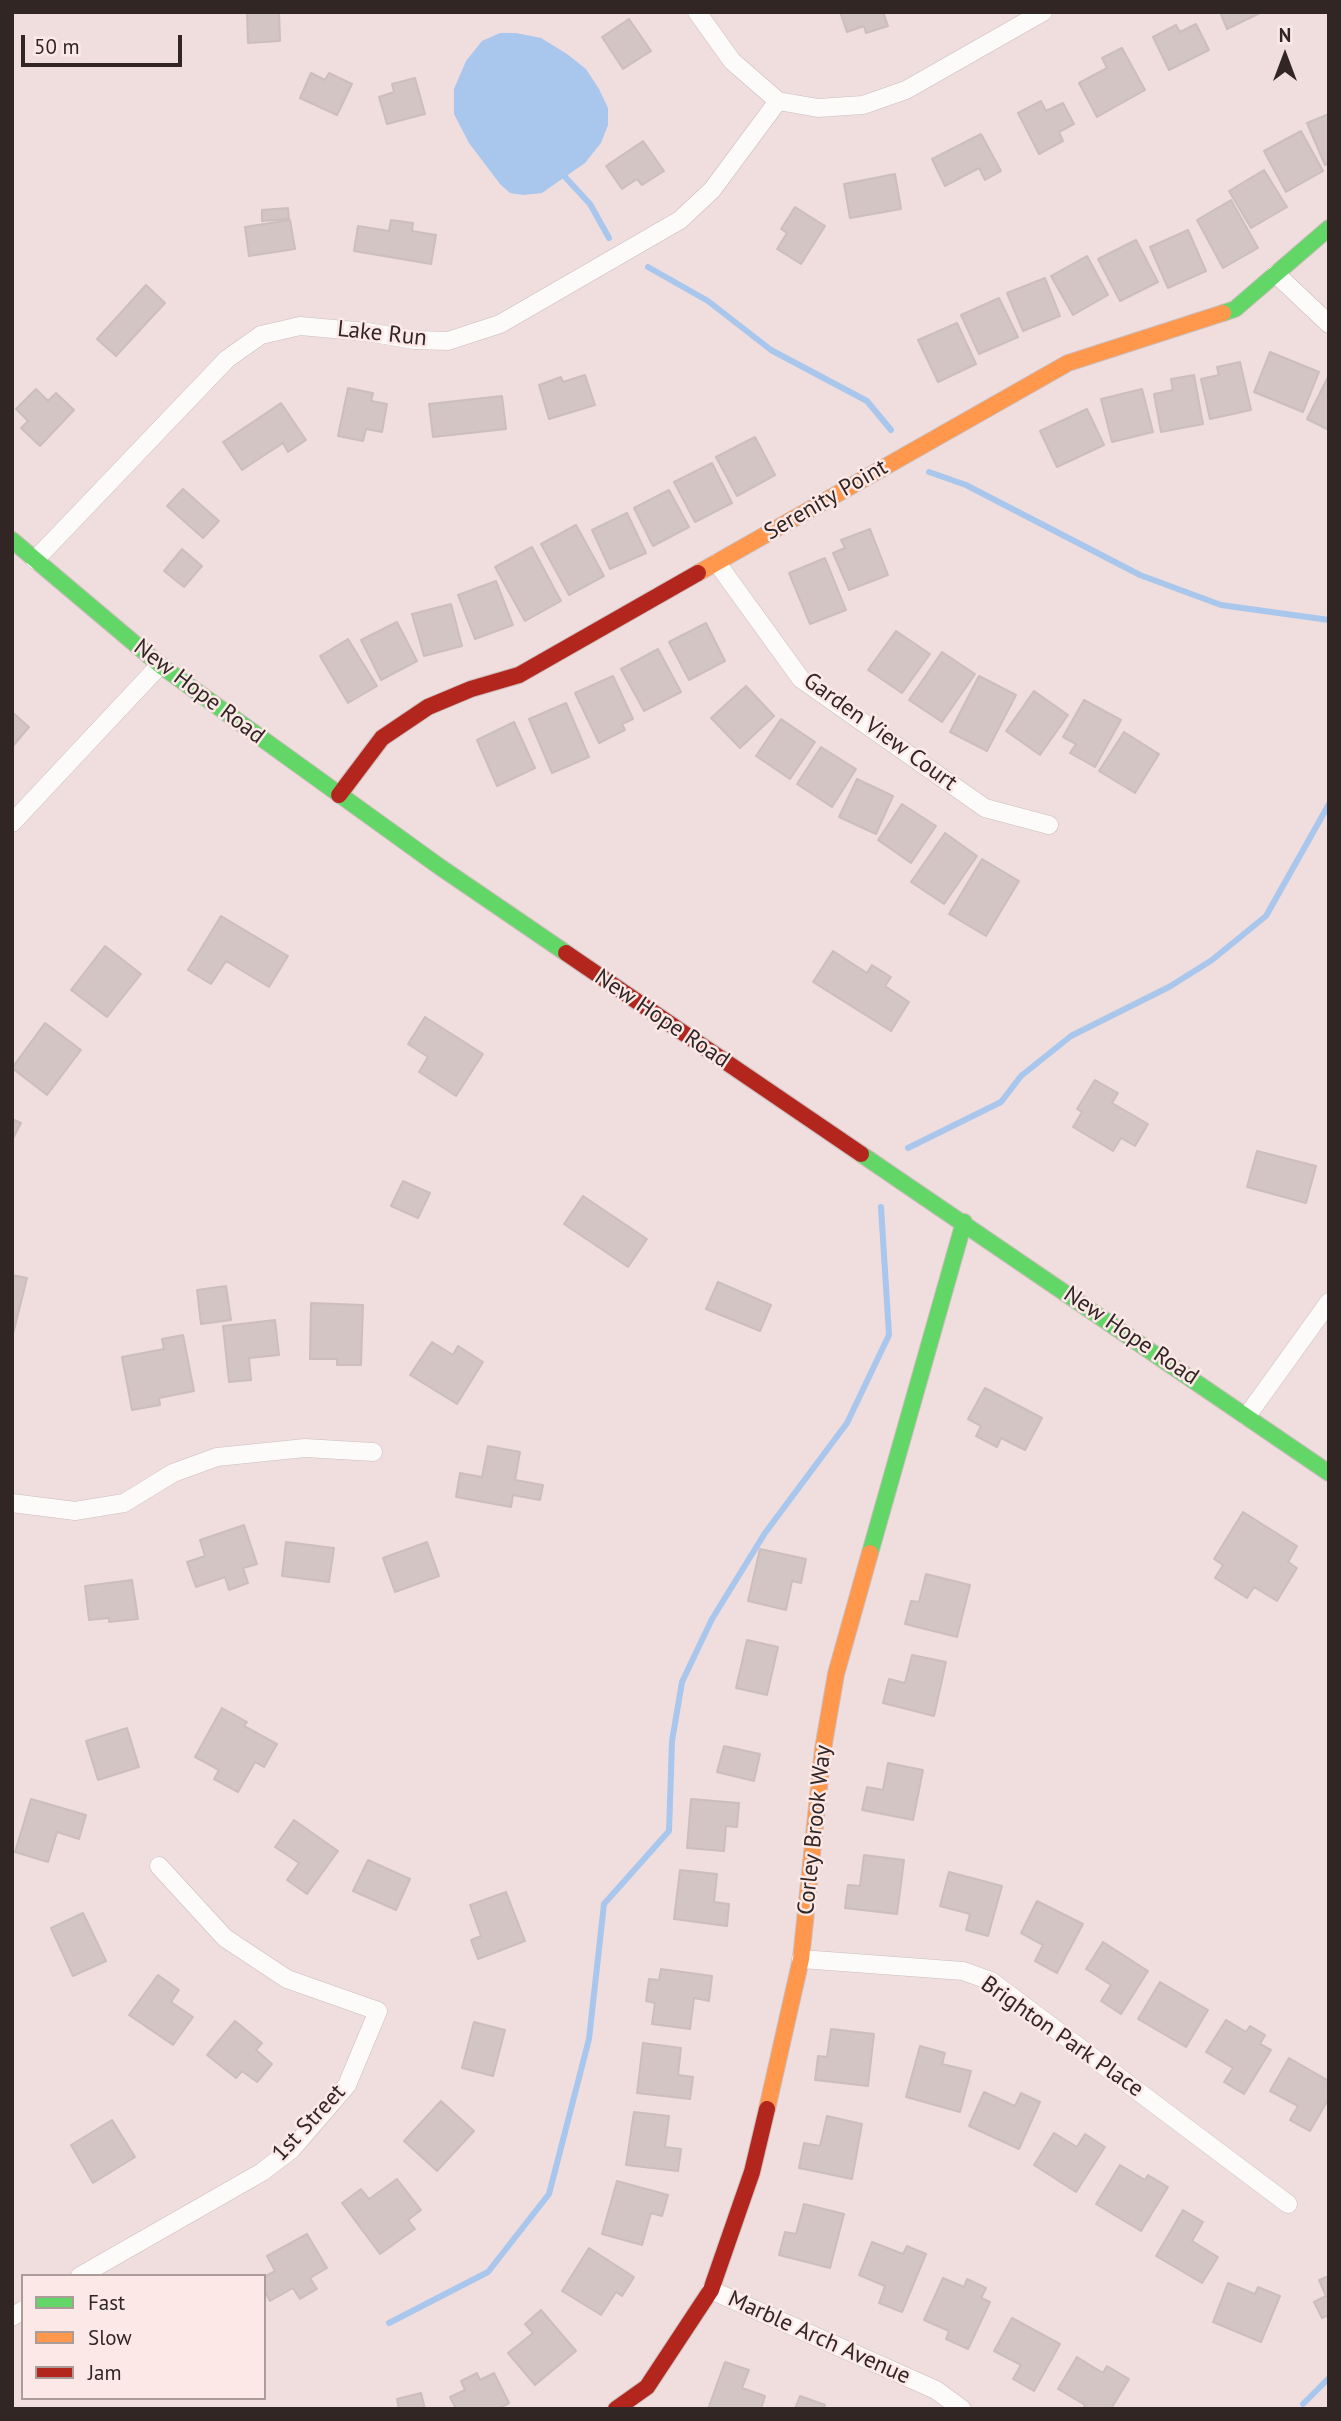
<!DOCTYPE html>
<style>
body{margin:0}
#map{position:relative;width:1341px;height:2421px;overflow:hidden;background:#efdedd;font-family:"PT Sans",sans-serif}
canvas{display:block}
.frame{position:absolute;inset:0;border:14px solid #312624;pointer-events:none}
.legend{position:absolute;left:21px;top:2274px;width:245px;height:126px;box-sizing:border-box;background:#fce9e7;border:2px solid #ab9b99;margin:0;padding:9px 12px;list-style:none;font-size:21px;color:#312624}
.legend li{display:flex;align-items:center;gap:14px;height:35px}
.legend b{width:35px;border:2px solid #ab9b99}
.north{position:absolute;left:1250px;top:21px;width:70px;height:70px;-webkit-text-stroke:5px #fce9e7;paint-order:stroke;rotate:0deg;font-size:19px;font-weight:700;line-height:28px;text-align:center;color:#312624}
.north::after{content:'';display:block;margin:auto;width:24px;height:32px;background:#312624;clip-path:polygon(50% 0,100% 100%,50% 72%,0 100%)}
.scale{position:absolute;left:21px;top:35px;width:161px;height:32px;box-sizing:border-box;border:4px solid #312624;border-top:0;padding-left:9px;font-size:21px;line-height:24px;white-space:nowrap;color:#312624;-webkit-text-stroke:5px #fce9e7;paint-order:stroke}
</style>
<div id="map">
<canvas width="1341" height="2421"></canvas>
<div class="frame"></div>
<ul class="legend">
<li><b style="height:9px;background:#63d668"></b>Fast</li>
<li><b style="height:9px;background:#ff974d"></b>Slow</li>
<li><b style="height:9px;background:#b3261e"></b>Jam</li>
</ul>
<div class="north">N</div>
<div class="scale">50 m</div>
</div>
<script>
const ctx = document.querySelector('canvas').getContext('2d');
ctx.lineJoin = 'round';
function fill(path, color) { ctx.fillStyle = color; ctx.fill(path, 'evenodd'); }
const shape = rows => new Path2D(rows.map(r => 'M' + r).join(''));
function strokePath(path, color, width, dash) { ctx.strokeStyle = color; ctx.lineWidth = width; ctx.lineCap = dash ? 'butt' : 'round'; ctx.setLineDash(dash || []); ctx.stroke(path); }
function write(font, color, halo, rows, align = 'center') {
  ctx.font = font + ' "PT Sans",sans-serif'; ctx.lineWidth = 5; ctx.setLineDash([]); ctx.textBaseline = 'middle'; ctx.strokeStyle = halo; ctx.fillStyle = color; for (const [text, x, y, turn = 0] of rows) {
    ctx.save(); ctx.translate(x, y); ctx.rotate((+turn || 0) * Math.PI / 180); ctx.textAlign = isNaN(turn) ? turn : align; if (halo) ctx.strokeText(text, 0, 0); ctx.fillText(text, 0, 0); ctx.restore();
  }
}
fill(shape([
 [500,33,516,33,541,38,567,54,586,69,599,89,608,108,608,125,601,143,585,163,542,193,523,195,510,193,500,184,469,143,454,114,454,89,466,61,482,41]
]), '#a9c6ed');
strokePath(shape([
 [566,178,590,204,609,238],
 [648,267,708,301,771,350,867,401,891,430],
 [929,472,966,485,1140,575,1221,605,1329,620],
 [908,1148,1001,1102,1021,1076,1071,1036,1169,987,1212,960,1266,916,1329,804],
 [389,2323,488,2272,549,2194,589,2039,604,1904,669,1831,672,1741,682,1682,712,1619,765,1533,847,1423,889,1335,881,1207],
 [1303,2404,1329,2378]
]), '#a9c6ed', 6);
const building = shape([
 [247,12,279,12,280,41,248,43,247,12],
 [840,12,883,12,888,26,866,33,864,26,847,32,840,12],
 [1220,12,1262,12,1227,29,1220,12],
 [629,19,651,51,623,69,602,37,629,19],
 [1196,24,1209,50,1169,70,1153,37,1176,25,1180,32,1196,24],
 [1122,48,1145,90,1097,117,1079,83,1107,68,1102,58,1122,48],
 [311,73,325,80,329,73,352,84,337,115,300,98,311,73],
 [415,78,425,114,387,124,379,97,394,92,392,84,415,78],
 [1041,101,1046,111,1063,103,1074,124,1059,132,1063,141,1039,154,1018,113,1041,101],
 [1329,114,1329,163,1325,165,1307,123,1329,114],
 [1301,131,1323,171,1286,192,1264,151,1301,131],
 [981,134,1001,171,985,180,979,168,945,186,932,159,981,134],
 [643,141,664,171,642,185,637,179,622,189,606,166,643,141],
 [1264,170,1287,207,1251,228,1229,191,1264,170],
 [895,174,901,209,850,218,844,184,895,174],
 [1231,200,1258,248,1223,268,1197,220,1231,200],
 [795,207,825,226,801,264,777,249,787,233,781,229,795,207],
 [288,208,289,219,262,221,262,210,288,208],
 [290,220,295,249,249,256,245,227,290,220],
 [391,220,413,223,412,231,436,235,431,264,354,251,358,226,389,231,391,220],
 [1188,230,1206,271,1168,288,1150,247,1188,230],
 [1136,240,1158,282,1120,301,1098,259,1136,240],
 [1087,256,1108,295,1073,315,1051,276,1087,256],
 [1045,278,1060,316,1023,331,1007,293,1045,278],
 [146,285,165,303,116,356,97,339,146,285],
 [999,298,1018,337,979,354,961,315,999,298],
 [957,323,976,364,938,382,918,340,957,323],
 [1270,352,1319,372,1303,412,1254,392,1270,352],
 [1240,362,1251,410,1210,419,1201,379,1219,375,1217,367,1240,362],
 [585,375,595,405,549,419,539,385,561,377,563,382,585,375],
 [1194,375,1203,424,1161,432,1154,394,1173,390,1171,379,1194,375],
 [1328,377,1329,378,1329,430,1307,419,1328,377],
 [348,388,373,393,371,401,387,404,382,432,366,429,363,441,338,436,348,388],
 [36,389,48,401,56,393,74,410,40,446,21,428,28,421,16,409,36,389],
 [1142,389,1153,432,1112,442,1101,399,1142,389],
 [502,396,506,429,433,437,429,404,502,396],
 [281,403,306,440,288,452,283,443,242,470,223,442,281,403],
 [1087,409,1104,445,1057,467,1040,431,1087,409],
 [755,437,775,475,737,496,716,457,755,437],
 [712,463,732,503,695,522,674,482,712,463],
 [183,489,219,521,203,538,167,506,183,489],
 [669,490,689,527,653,546,634,508,669,490],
 [627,513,646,553,610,569,592,530,627,513],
 [576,525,604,576,569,595,541,544,576,525],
 [870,529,888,575,849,590,833,553,845,548,841,540,870,529],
 [532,547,561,601,525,621,495,567,532,547],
 [182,549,202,566,184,587,164,571,182,549],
 [825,558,846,610,810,624,789,573,825,558],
 [496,581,513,625,475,639,458,595,496,581],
 [451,604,462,646,424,656,412,614,451,604],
 [397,622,417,661,381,680,361,640,397,622],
 [706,623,725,661,689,680,669,642,706,623],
 [896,631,930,654,902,693,868,670,896,631],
 [348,639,377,686,348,703,320,656,348,639],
 [658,649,681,692,644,711,621,669,658,649],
 [942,652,975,674,942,722,909,700,942,652],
 [613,676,633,719,622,724,625,730,599,743,575,693,613,676],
 [979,676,1016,695,987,751,950,732,979,676],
 [746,686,774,716,740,748,711,718,746,686],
 [1034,691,1068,715,1040,755,1006,731,1034,691],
 [1084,700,1121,720,1095,767,1070,753,1076,744,1063,737,1084,700],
 [566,703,589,757,552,773,529,719,566,703],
 [12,712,29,727,12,747,12,712],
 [781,719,815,742,790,779,756,756,781,719],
 [514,722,535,768,497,786,477,740,514,722],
 [1124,732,1159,754,1135,793,1099,771,1124,732],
 [821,747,856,769,832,807,797,784,821,747],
 [857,779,893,796,876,834,839,817,857,779],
 [902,804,936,826,911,863,878,840,902,804],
 [945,833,977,856,944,904,911,882,945,833],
 [982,859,1019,881,986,936,949,914,982,859],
 [221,916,288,956,269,987,226,961,211,984,188,970,221,916],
 [105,946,141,974,107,1017,71,990,105,946],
 [833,951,867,973,872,965,891,977,885,986,909,1002,891,1031,813,982,833,951],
 [425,1017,483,1054,456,1096,419,1072,428,1057,408,1044,425,1017],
 [45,1023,81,1050,47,1095,12,1068,45,1023],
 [1095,1080,1118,1093,1112,1103,1148,1124,1135,1146,1121,1138,1113,1151,1073,1127,1082,1112,1077,1109,1095,1080],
 [12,1119,21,1123,12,1140,12,1119],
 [1257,1151,1316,1166,1306,1203,1247,1187,1257,1151],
 [403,1181,430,1193,418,1218,391,1206,403,1181],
 [583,1196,647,1239,628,1267,564,1224,583,1196],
 [12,1275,27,1278,12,1338,12,1275],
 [718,1282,771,1305,760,1331,706,1309,718,1282],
 [226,1286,231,1320,201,1324,197,1290,226,1286],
 [311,1303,363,1305,361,1365,337,1365,337,1359,310,1359,311,1303],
 [275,1320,279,1355,249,1358,251,1380,229,1382,223,1326,275,1320],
 [183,1335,194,1391,159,1398,160,1405,132,1410,122,1357,164,1349,162,1339,183,1335],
 [432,1342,453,1355,458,1346,483,1362,457,1404,410,1375,432,1342],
 [985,1388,1042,1418,1025,1450,1001,1438,997,1447,976,1436,981,1426,968,1419,985,1388],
 [488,1446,520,1452,515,1480,543,1485,540,1500,513,1495,511,1507,456,1497,460,1473,482,1477,488,1446],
 [1243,1512,1297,1546,1288,1562,1297,1568,1277,1601,1254,1587,1247,1598,1215,1578,1223,1565,1214,1559,1243,1512],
 [244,1525,257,1564,243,1568,248,1583,229,1590,225,1577,196,1587,187,1562,205,1556,200,1540,244,1525],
 [286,1542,334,1548,329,1582,282,1576,286,1542],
 [427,1542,439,1576,395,1592,383,1558,427,1542],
 [760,1549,806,1559,801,1583,792,1581,786,1610,748,1601,760,1549],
 [926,1574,970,1585,957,1637,905,1624,911,1601,919,1602,926,1574],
 [132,1580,138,1619,109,1622,109,1618,89,1620,85,1586,132,1580],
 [747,1640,778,1647,767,1695,736,1688,747,1640],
 [912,1655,946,1662,934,1716,883,1703,889,1679,905,1683,912,1655],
 [222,1708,247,1722,244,1726,277,1744,264,1767,255,1762,238,1792,214,1779,219,1770,195,1757,222,1708],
 [127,1728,139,1767,98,1780,86,1741,127,1728],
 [724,1746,760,1754,754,1781,717,1772,724,1746],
 [888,1763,923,1770,913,1820,862,1810,867,1787,883,1790,888,1763],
 [31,1799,86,1815,79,1839,57,1832,48,1862,15,1852,31,1799],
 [691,1799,739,1803,737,1827,726,1826,724,1851,687,1848,691,1799],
 [294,1820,338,1851,307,1894,287,1880,299,1863,275,1847,294,1820],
 [864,1855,904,1860,897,1914,845,1908,848,1885,860,1886,864,1855],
 [368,1860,410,1879,396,1910,353,1891,368,1860],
 [680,1870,717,1874,714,1902,729,1904,727,1926,674,1919,680,1870],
 [949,1872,1002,1886,988,1936,966,1930,970,1914,940,1906,949,1872],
 [506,1892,525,1941,478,1959,471,1940,481,1936,470,1905,506,1892],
 [1037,1901,1083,1924,1057,1973,1035,1961,1043,1945,1021,1933,1037,1901],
 [83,1913,106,1961,73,1976,51,1928,83,1913],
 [1103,1942,1148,1971,1121,2014,1101,2001,1111,1985,1086,1969,1103,1942],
 [661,1969,712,1976,709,2001,694,1998,690,2029,652,2024,655,2003,646,2001,649,1979,659,1980,661,1969],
 [158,1975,179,1990,171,2002,193,2017,173,2045,129,2015,158,1975],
 [1160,1982,1208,2010,1186,2047,1138,2019,1160,1982],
 [1226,2020,1246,2032,1250,2026,1265,2035,1260,2044,1271,2050,1244,2094,1224,2082,1233,2068,1206,2052,1226,2020],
 [235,2021,262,2043,256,2050,272,2064,257,2082,242,2071,236,2078,207,2055,235,2021],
 [474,2022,505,2030,493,2076,462,2068,474,2022],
 [831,2029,874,2034,868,2086,815,2080,818,2056,827,2057,831,2029],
 [643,2043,681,2048,678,2075,693,2077,690,2099,637,2093,643,2043],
 [920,2046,945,2053,942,2064,971,2071,960,2112,906,2097,920,2046],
 [1289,2058,1329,2081,1329,2098,1310,2131,1290,2120,1298,2106,1270,2091,1289,2058],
 [984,2092,1015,2106,1021,2093,1040,2102,1019,2149,969,2126,984,2092],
 [441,2101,474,2131,437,2171,404,2141,441,2101],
 [634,2112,669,2116,665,2147,681,2149,678,2171,626,2165,634,2112],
 [827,2116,862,2124,852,2179,799,2168,804,2143,820,2146,827,2116],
 [112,2120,135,2157,93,2183,71,2145,112,2120],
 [1054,2133,1077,2147,1085,2134,1105,2147,1076,2192,1034,2165,1054,2133],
 [1120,2165,1145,2180,1148,2175,1168,2187,1141,2231,1096,2204,1120,2165],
 [397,2179,421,2210,408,2220,415,2229,380,2254,342,2203,361,2189,369,2199,397,2179],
 [617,2181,668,2195,662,2216,651,2213,642,2245,602,2234,617,2181],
 [804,2204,844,2214,830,2268,779,2255,785,2232,796,2234,804,2204],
 [1183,2210,1203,2222,1192,2241,1218,2257,1202,2283,1156,2256,1183,2210],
 [307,2234,327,2268,310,2278,317,2289,300,2299,293,2288,270,2301,264,2290,264,2277,275,2271,267,2256,307,2234],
 [872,2242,903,2254,907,2246,926,2254,902,2312,879,2303,885,2286,859,2275,872,2242],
 [589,2248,634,2277,622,2296,616,2292,601,2315,562,2291,589,2248],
 [1329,2276,1329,2315,1322,2318,1314,2302,1326,2296,1319,2280,1329,2276],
 [943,2278,964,2287,967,2279,986,2288,981,2298,990,2302,968,2349,946,2339,949,2331,924,2320,943,2278],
 [1228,2283,1255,2294,1258,2287,1280,2296,1261,2342,1213,2322,1228,2283],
 [541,2310,576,2351,535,2385,508,2353,533,2333,525,2324,541,2310],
 [1012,2318,1060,2344,1034,2391,1013,2379,1021,2365,994,2351,1012,2318],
 [1077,2357,1103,2373,1107,2366,1129,2379,1111,2409,1083,2409,1085,2405,1058,2389,1077,2357],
 [725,2362,749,2370,742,2388,765,2396,761,2409,708,2409,725,2362],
 [477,2373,480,2380,494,2373,509,2403,498,2409,456,2409,450,2397,465,2390,461,2381,477,2373],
 [421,2393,425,2409,399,2409,397,2399,421,2393],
 [800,2396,825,2405,823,2409,795,2409,800,2396]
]);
fill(building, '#d3c5c4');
strokePath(building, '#cbbebd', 2);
const street = shape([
 [697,12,732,61,778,101,818,108,863,105,906,90,1043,12],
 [1276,274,1329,324],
 [35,560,227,359,261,335,300,326,367,332,415,340,448,341,500,324,680,220,712,190,778,101],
 [717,563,801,679,985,808,1049,825],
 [12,823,160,665],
 [1247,1416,1329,1302],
 [12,1503,75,1511,124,1503,173,1473,217,1457,305,1448,373,1452],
 [801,1959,963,1971,991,1981,1288,2204],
 [80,2276,262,2172,292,2149,347,2085,378,2011,287,1979,225,1938,159,1866],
 [711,2290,936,2390,962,2409],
 [12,2317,23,2310]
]);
const fast = shape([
 [1223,313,1235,309,1329,228],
 [12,540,160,665,440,867,566,953],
 [861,1154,1329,1473],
 [870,1553,964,1222]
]);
const slow = shape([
 [698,573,1068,363,1223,313],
 [767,2109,801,1959,823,1749,836,1674,870,1553]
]);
const jam = shape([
 [339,795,382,738,428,707,471,689,519,675,698,573],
 [566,953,861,1154],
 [616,2409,647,2387,711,2290,752,2172,767,2109]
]);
strokePath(street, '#cbbdbc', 19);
strokePath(fast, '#cbbdbc', 18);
strokePath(slow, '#cbbdbc', 18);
strokePath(jam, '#cbbdbc', 18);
strokePath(street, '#fdfafa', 18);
strokePath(fast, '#63d668', 16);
strokePath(slow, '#ff974d', 16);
strokePath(jam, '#b3261e', 16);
write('23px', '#312624', '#fce9e7', [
 ["Lake Run",382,334,6],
 ["Serenity Point",826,500,-30],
 ["New Hope Road",199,692,37],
 ["Garden View Court",880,732,36],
 ["New Hope Road",662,1019,34],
 ["New Hope Road",1131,1336,34],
 ["Corley Brook Way",815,1830,-84],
 ["Brighton Park Place",1062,2037,35],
 ["1st Street",309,2123,-47],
 ["Marble Arch Avenue",819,2338,24]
]);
</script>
